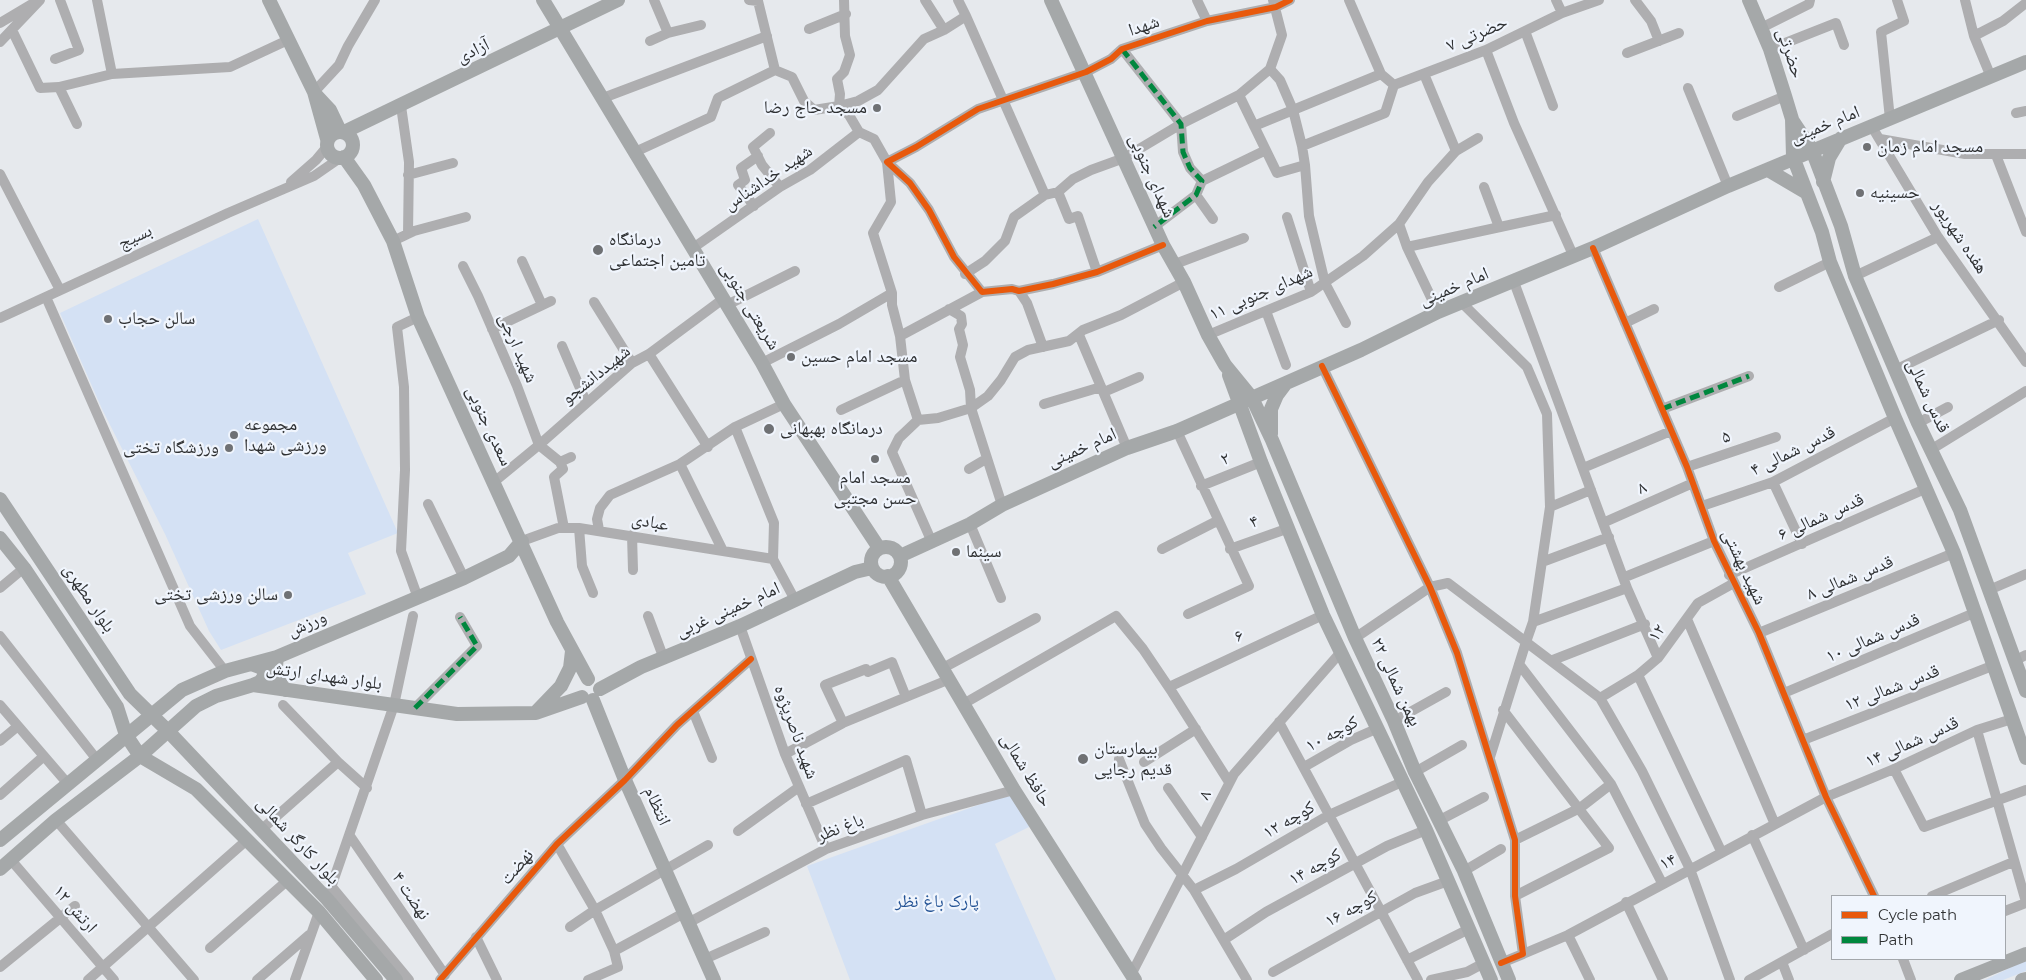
<!DOCTYPE html>
<meta charset="utf-8">
<style>
body{margin:0}
#map{position:relative;width:2026px;height:980px;overflow:hidden;background:#e6e9ed;font-family:Montserrat,sans-serif}
canvas{display:block}
.legend{position:absolute;left:1831px;top:895px;width:175px;height:65px;box-sizing:border-box;background:#f0f5fd;border:1px solid #a3a7ac;margin:0;padding:6px 9px;list-style:none;font-size:15px;color:#2f3133}
.legend li{display:flex;align-items:center;gap:10px;height:25px}
.legend b{width:25px;border:1px solid #a3a7ac}
</style>
<div id="map">
<canvas width="2026" height="980"></canvas>
<ul class="legend">
<li><b style="height:6px;background:#e8590c"></b>Cycle path</li>
<li><b style="height:6px;background:#00873e"></b>Path</li>
</ul>
</div>
<script>
const ctx = document.querySelector('canvas').getContext('2d');
ctx.lineJoin = 'round';
function fill(path, color) { ctx.fillStyle = color; ctx.fill(path, 'evenodd'); }
const shape = rows => new Path2D(rows.map(r => 'M' + r).join(''));
function strokePath(path, color, width, dash) { ctx.strokeStyle = color; ctx.lineWidth = width; ctx.lineCap = dash ? 'butt' : 'round'; ctx.setLineDash(dash || []); ctx.stroke(path); }
function write(font, color, halo, rows, align = 'center') {
  ctx.font = font + ' Montserrat,"Noto Naskh Arabic",sans-serif'; ctx.lineWidth = 4.5; ctx.setLineDash([]); ctx.textBaseline = 'middle'; ctx.strokeStyle = halo; ctx.fillStyle = color; for (const [text, x, y, turn = 0] of rows) {
    ctx.save(); ctx.translate(x, y); ctx.rotate((+turn || 0) * Math.PI / 180); ctx.textAlign = isNaN(turn) ? turn : align; if (halo) ctx.strokeText(text, 0, 0); ctx.fillText(text, 0, 0); ctx.restore();
  }
}
fill(shape([
 [258,219,398,533,348,553,366,594,221,650,209,631,165,534,102,409,60,313],
 [1012,793,1031,826,995,844,1056,980,850,980,807,866],
 [2026,960,2026,971,2003,980,1985,980]
]), '#d4e1f4');
strokePath(shape([
 [97,0,112,74],
 [654,0,668,33,701,25],
 [749,0,758,1,775,70,792,77,804,101,814,110,839,106,849,115,859,132,874,139,887,162,891,202,873,233,892,293,892,305,900,336,905,380,918,420,899,438,892,452,931,540],
 [844,0,845,36,850,55,844,72,837,79,840,94,839,106,858,101,878,90,924,39,944,30,966,16,958,0],
 [925,0,944,30],
 [1197,0,1207,21],
 [1273,0,1282,35,1270,69,1239,95,1277,173,1305,165,1309,216,1325,283,1346,323],
 [1349,0,1381,74,1394,85,1486,50,1562,13,1599,0],
 [1556,0,1562,13],
 [1635,0,1651,21,1659,41],
 [1965,0,1974,36,1991,77],
 [966,16,1045,195],
 [0,23,32,4],
 [1761,28,1809,4,1810,0],
 [809,29,846,14],
 [12,30,40,88,59,87,112,74,230,67,288,40],
 [1525,31,1553,106],
 [1974,36,2003,21,2026,3],
 [650,41,668,33],
 [0,42,40,0],
 [1122,49,1181,124,1183,152,1190,168,1202,181,1196,195,1154,227],
 [1770,49,1836,23,1844,45],
 [1486,50,1514,123,1573,255],
 [1627,53,1679,33],
 [55,59,79,50,60,0],
 [1270,69,1280,80,1293,110,1302,146],
 [59,87,77,124],
 [1688,88,1728,186],
 [314,92,339,65,348,46,375,0],
 [603,98,767,36],
 [401,106,409,162,408,234],
 [2016,113,2026,111],
 [1737,116,1785,96],
 [1890,119,1881,32,1904,21,1897,0],
 [1254,126,1381,74],
 [1872,127,1938,237,2026,362],
 [770,133,753,147,762,165,780,187],
 [1880,139,1965,154,2026,154],
 [1456,151,1478,138],
 [635,152,711,117,718,98,775,70],
 [1996,155,2026,232],
 [1305,165,1302,146,1385,113,1394,85],
 [0,174,60,290],
 [408,175,453,163],
 [1202,181,1264,151],
 [291,182,316,160,326,148],
 [1484,187,1499,227],
 [1058,192,1069,219,1078,216,1097,272],
 [1196,195,1213,219],
 [754,206,738,185,745,180,741,168,758,156],
 [1287,217,1311,292],
 [1399,224,1407,247,1438,312],
 [393,241,414,231,466,217],
 [1163,245,1097,272,1053,284,1019,291,1012,289,982,292,954,257,929,210,910,183,887,162,916,147,978,109,1086,72,1111,59,1122,49,1207,21,1276,7,1290,0],
 [1407,247,1556,215],
 [693,248,780,187,810,170,859,132],
 [1593,248,1687,467,1714,541,1759,633,1826,797,1874,896],
 [522,261,542,305],
 [1175,264,1244,238],
 [463,266,478,296,517,386,539,445,560,462,563,469,554,477,564,528],
 [965,274,985,261,1005,241,1014,217,1045,195,1058,192,1073,179,1091,170,1124,158,1181,124,1239,95],
 [1855,276,1938,237],
 [1514,282,1627,588,1658,658],
 [1779,287,1830,262],
 [1019,291,1027,303,1043,347],
 [46,297,190,626,225,671],
 [594,302,632,363],
 [727,305,795,271],
 [949,309,961,316,962,324,959,329,963,345,960,357,970,390,971,408,1002,505],
 [1266,311,1286,365],
 [0,318,228,213,314,176,340,158],
 [1625,323,1654,309],
 [492,329,551,301],
 [1079,335,1127,448],
 [1208,335,1311,292,1363,256,1399,224,1428,182,1456,151,1424,74],
 [900,336,982,292],
 [562,346,586,402],
 [649,354,708,447],
 [762,363,839,324,892,293],
 [1322,366,1430,587,1457,653,1515,840,1515,896,1523,954,1501,963],
 [1895,370,1999,320],
 [1104,392,1139,377],
 [1044,404,1101,387],
 [1662,409,1749,376],
 [841,410,905,380],
 [918,420,938,418,971,408,988,396,1001,380,1015,357,1028,350,1069,341,1083,330,1121,315,1184,282],
 [1918,423,1948,407],
 [735,427,774,523,773,559,795,600],
 [1177,431,1249,586,1188,614],
 [1932,449,2026,391],
 [560,462,571,457],
 [680,464,723,551],
 [1687,467,1776,437],
 [1583,468,1671,431],
 [969,469,986,459],
 [494,482,539,445,632,363,649,354,723,299],
 [1773,482,1802,544],
 [1201,486,1261,462],
 [428,504,464,578],
 [1702,506,1773,482,1895,418],
 [1550,507,1591,490],
 [1605,522,1693,483],
 [970,524,1001,598],
 [579,528,582,566,593,593],
 [599,530,597,519,600,508,610,495,680,464,735,427,784,404],
 [632,535,633,570],
 [522,541,558,528,579,528,773,559],
 [1162,549,1217,521],
 [1230,549,1289,528],
 [1542,562,1609,537],
 [1729,575,1925,489],
 [1625,577,1714,541],
 [0,588,24,568],
 [1989,590,2026,574],
 [418,598,401,551,405,470,404,387,397,327,418,317],
 [648,616,664,659],
 [1687,619,1774,822],
 [1533,622,1627,588],
 [740,626,785,754,826,849],
 [1759,633,1954,553],
 [0,636,98,761],
 [1355,638,1430,587,1448,583,1526,642,1533,622,1550,507,1547,414,1527,367,1462,303],
 [1553,660,1645,624],
 [2016,660,2026,655],
 [1519,664,1611,784,1662,883],
 [943,668,1036,618],
 [1638,675,1721,851],
 [1169,687,1323,615],
 [1784,693,1974,613],
 [1600,698,1638,675,1658,658,1698,603,1734,583],
 [965,703,1116,616,1143,649,1172,692,1229,782],
 [0,705,68,784],
 [283,705,338,762,367,788],
 [415,708,477,646,460,617],
 [1503,710,1609,848,1515,896],
 [693,711,712,758],
 [1394,721,1446,692],
 [1279,722,1418,980],
 [843,723,825,685,866,669,868,672,892,662,906,697],
 [1977,730,2026,902],
 [1803,740,1992,666],
 [0,741,18,726],
 [785,754,843,723,950,679],
 [1490,757,1526,642,1600,698,1642,771,1690,869,1730,980],
 [1119,759,1145,824,1161,848,1194,890,1247,980],
 [1144,762,1196,729],
 [1304,767,1351,740,1376,729],
 [1894,769,1924,827,2026,790],
 [1415,772,1462,745],
 [1168,788,1202,837],
 [0,795,44,756],
 [806,804,906,760,922,815],
 [56,820,194,980],
 [1440,820,1484,797],
 [261,830,338,762],
 [738,831,799,787],
 [1752,835,1804,950],
 [350,836,445,975],
 [1515,840,1580,808,1611,784],
 [557,844,595,910,614,951,618,967,588,980],
 [11,860,114,980],
 [1464,871,1501,849],
 [331,886,409,980],
 [1194,890,1236,869,1329,815,1402,782],
 [1932,896,2013,862],
 [327,899,394,705,413,616],
 [1626,902,1663,980],
 [2005,911,2026,903],
 [688,923,826,849,922,815,1014,790],
 [570,927,595,910,708,845],
 [1568,935,1590,980],
 [476,937,497,980],
 [1225,939,1266,912,1387,846,1426,830],
 [210,948,288,880],
 [614,951,684,913],
 [1523,954,1568,935,1826,797,1894,769,1977,730,2012,719],
 [705,959,765,932],
 [1903,959,1911,980],
 [1407,960,1469,929],
 [1782,962,1789,980],
 [0,967,75,906],
 [1273,972,1415,893,1448,881],
 [1132,973,1234,774,1340,653],
 [88,980,248,839],
 [257,980,309,935],
 [295,980,319,912],
 [440,980,557,844,625,780,677,725,751,659],
 [1431,980,1467,972,1484,963],
 [1749,980,1832,934]
]), '#aeaeb0', 10);
strokePath(shape([
 [269,0,314,92,327,139],
 [543,0,762,363,784,404,879,548],
 [1051,0,1163,245,1184,282,1208,335,1225,365,1252,398,1272,440,1355,638,1394,721,1415,772,1464,871,1509,980],
 [1749,0,1770,49,1785,96,1792,119,1793,157,1822,232,1830,262,1895,418,1954,553,2026,758],
 [316,95,330,110,340,131],
 [1792,120,1812,150,1841,226,1855,276,1918,423,1960,510,2026,691],
 '327 145a13 13 0 1 1 26 0a13 13 0 1 1-26 0Z',
 [344,132,618,0],
 [344,157,364,185,393,241,418,317,557,622,588,679],
 [1768,170,1807,193],
 [1823,182,1829,158,1841,138],
 [1229,375,1261,462,1323,615,1426,830,1491,980],
 [1271,434,1271,409,1277,395,1286,383],
 [0,499,130,694,168,731,327,899,396,980],
 [0,538,24,568,117,707,126,735,140,756,196,789,319,912,376,980],
 '871 562a15 15 0 1 1 30 0a15 15 0 1 1-30 0Z',
 [900,556,970,524,1002,505,1127,448,1177,431,1361,350,1438,312,1593,248,1728,186,2026,62],
 [888,576,1014,790,1135,980],
 [277,657,275,675,285,690],
 [251,664,262,668,265,675,260,682,253,685],
 [600,689,641,667,740,626,855,572,872,568],
 [593,700,625,780,714,980],
 [536,712,561,686,570,668,572,651],
 [0,840,182,690,225,671,277,657,464,578,509,556,522,541],
 [0,869,56,820,140,756,196,706,216,696,253,685,457,714,536,713,582,697],
 [1961,980,2026,954],
 [2022,980,2026,979]
]), '#a5a8a9', 14);
strokePath(shape([
 [1122,49,1181,124,1183,152,1190,168,1202,181,1196,195,1154,227],
 [1662,409,1749,376],
 [415,708,477,646,460,617]
]), '#00873e', 5, [10, 5]);
strokePath(shape([
 [1163,245,1097,272,1053,284,1019,291,1012,289,982,292,954,257,929,210,910,183,887,162,916,147,978,109,1086,72,1111,59,1122,49,1207,21,1276,7,1290,0],
 [1593,248,1687,467,1714,541,1759,633,1826,797,1874,896],
 [1322,366,1430,587,1457,653,1515,840,1515,896,1523,954,1501,963],
 [440,980,557,844,625,780,677,725,751,659]
]), '#e8590c', 6);
for (const [x, y, r, color] of [
 [877,108,5,"#6f7174"],
 [1867,147,5,"#6f7174"],
 [1860,193,5,"#6f7174"],
 [598,250,6,"#6f7174"],
 [108,319,5,"#6f7174"],
 [791,357,5,"#6f7174"],
 [769,429,6,"#6f7174"],
 [234,435,5,"#6f7174"],
 [229,448,5,"#6f7174"],
 [875,459,5,"#6f7174"],
 [956,552,5,"#6f7174"],
 [288,595,5,"#6f7174"],
 [1083,759,6,"#6f7174"]
]) { const dot = new Path2D(); dot.arc(x, y, r, 0, 2 * Math.PI); ctx.fillStyle = color; ctx.fill(dot); strokePath(dot, '#f0f5fd', 2); }
write('18px', '#2f3133', '#f0f5fd', [
 ["شهدا",1144,26,-18],
 ["حضرتی ۷",1477,34,-23],
 ["آزادی",473,51,-26],
 ["حضرتی",1790,53,71],
 ["امام خمینی",1825,125,-22],
 ["شهدای جنوبی",1152,176,66],
 ["شهید خداشناس",768,178,-34],
 ["بسیج",135,237,-25],
 ["هفده شهریور",1960,237,56],
 ["امام خمینی",1454,287,-23],
 ["۱۱ شهدای جنوبی",1261,293,-24],
 ["شریعتی جنوبی",750,306,59],
 ["شهید ارجی",518,348,67],
 ["شهیددانشجو",596,375,-39],
 ["قدس شمالی",1928,396,65],
 ["سعدی جنوبی",489,426,65],
 ["۵",1726,437,-18],
 ["امام خمینی",1082,448,-24],
 ["قدس شمالی ۴",1793,451,-26],
 ["۲",1225,459,-21],
 ["۸",1642,488,-24],
 ["قدس شمالی ۶",1821,517,-24],
 ["عبادی",650,522,10],
 ["۴",1254,522,-20],
 ["شهید بهشتی",1744,567,65],
 ["قدس شمالی ۸",1850,578,-22],
 ["بلوار مطهری",89,598,56],
 ["امام خمینی غربی",728,610,-24],
 ["ورزش",307,624,-23],
 ["۱۲",1657,633,-54],
 ["۶",1239,636,-24],
 ["قدس شمالی ۱۰",1873,638,-23],
 ["بلوار شهدای ارتش",324,676,8],
 ["۲۲ بهمن شمالی",1396,682,65],
 ["قدس شمالی ۱۲",1892,688,-21],
 ["شهید ناصرپژوه",796,732,70],
 ["کوچه ۱۰",1332,734,-28],
 ["قدس شمالی ۱۴",1912,742,-24],
 ["حافظ شمالی",1026,770,59],
 ["۸",1205,795,-63],
 ["انتظام",657,806,66],
 ["کوچه ۱۲",1289,820,-30],
 ["باغ نظر",840,828,-21],
 ["بلوار کارگر شمالی",298,841,47],
 ["۱۴",1668,862,-26],
 ["نهضت",517,867,-49],
 ["کوچه ۱۴",1315,867,-29],
 ["نهضت ۴",411,896,56],
 ["ارتش ۱۲",75,909,49],
 ["کوچه ۱۶",1351,909,-29]
]);
write('18px', '#2f3133', '#f0f5fd', [
 ["مسجد حاج رضا",867,108,"right"],
 ["مسجد امام زمان",1877,147],
 ["حسینیه",1870,193],
 ["درمانگاه",609,240],
 ["تامین اجتماعی",609,261],
 ["سالن حجاب",118,319],
 ["مسجد امام حسین",801,357],
 ["مجموعه",244,425],
 ["ورزشی شهدا",244,446],
 ["درمانگاه بهبهانی",780,429],
 ["ورزشگاه تختی",219,448,"right"],
 ["مسجد امام",875,478,"center"],
 ["حسن مجتبی",875,499,"center"],
 ["سینما",966,552],
 ["سالن ورزشی تختی",278,595,"right"],
 ["بیمارستان",1094,749],
 ["قدیم رجایی",1094,770]
], 'left');
write('18px', '#245395', '#f0f5fd', [
 ["پارک باغ نظر",937,902]
]);
</script>
